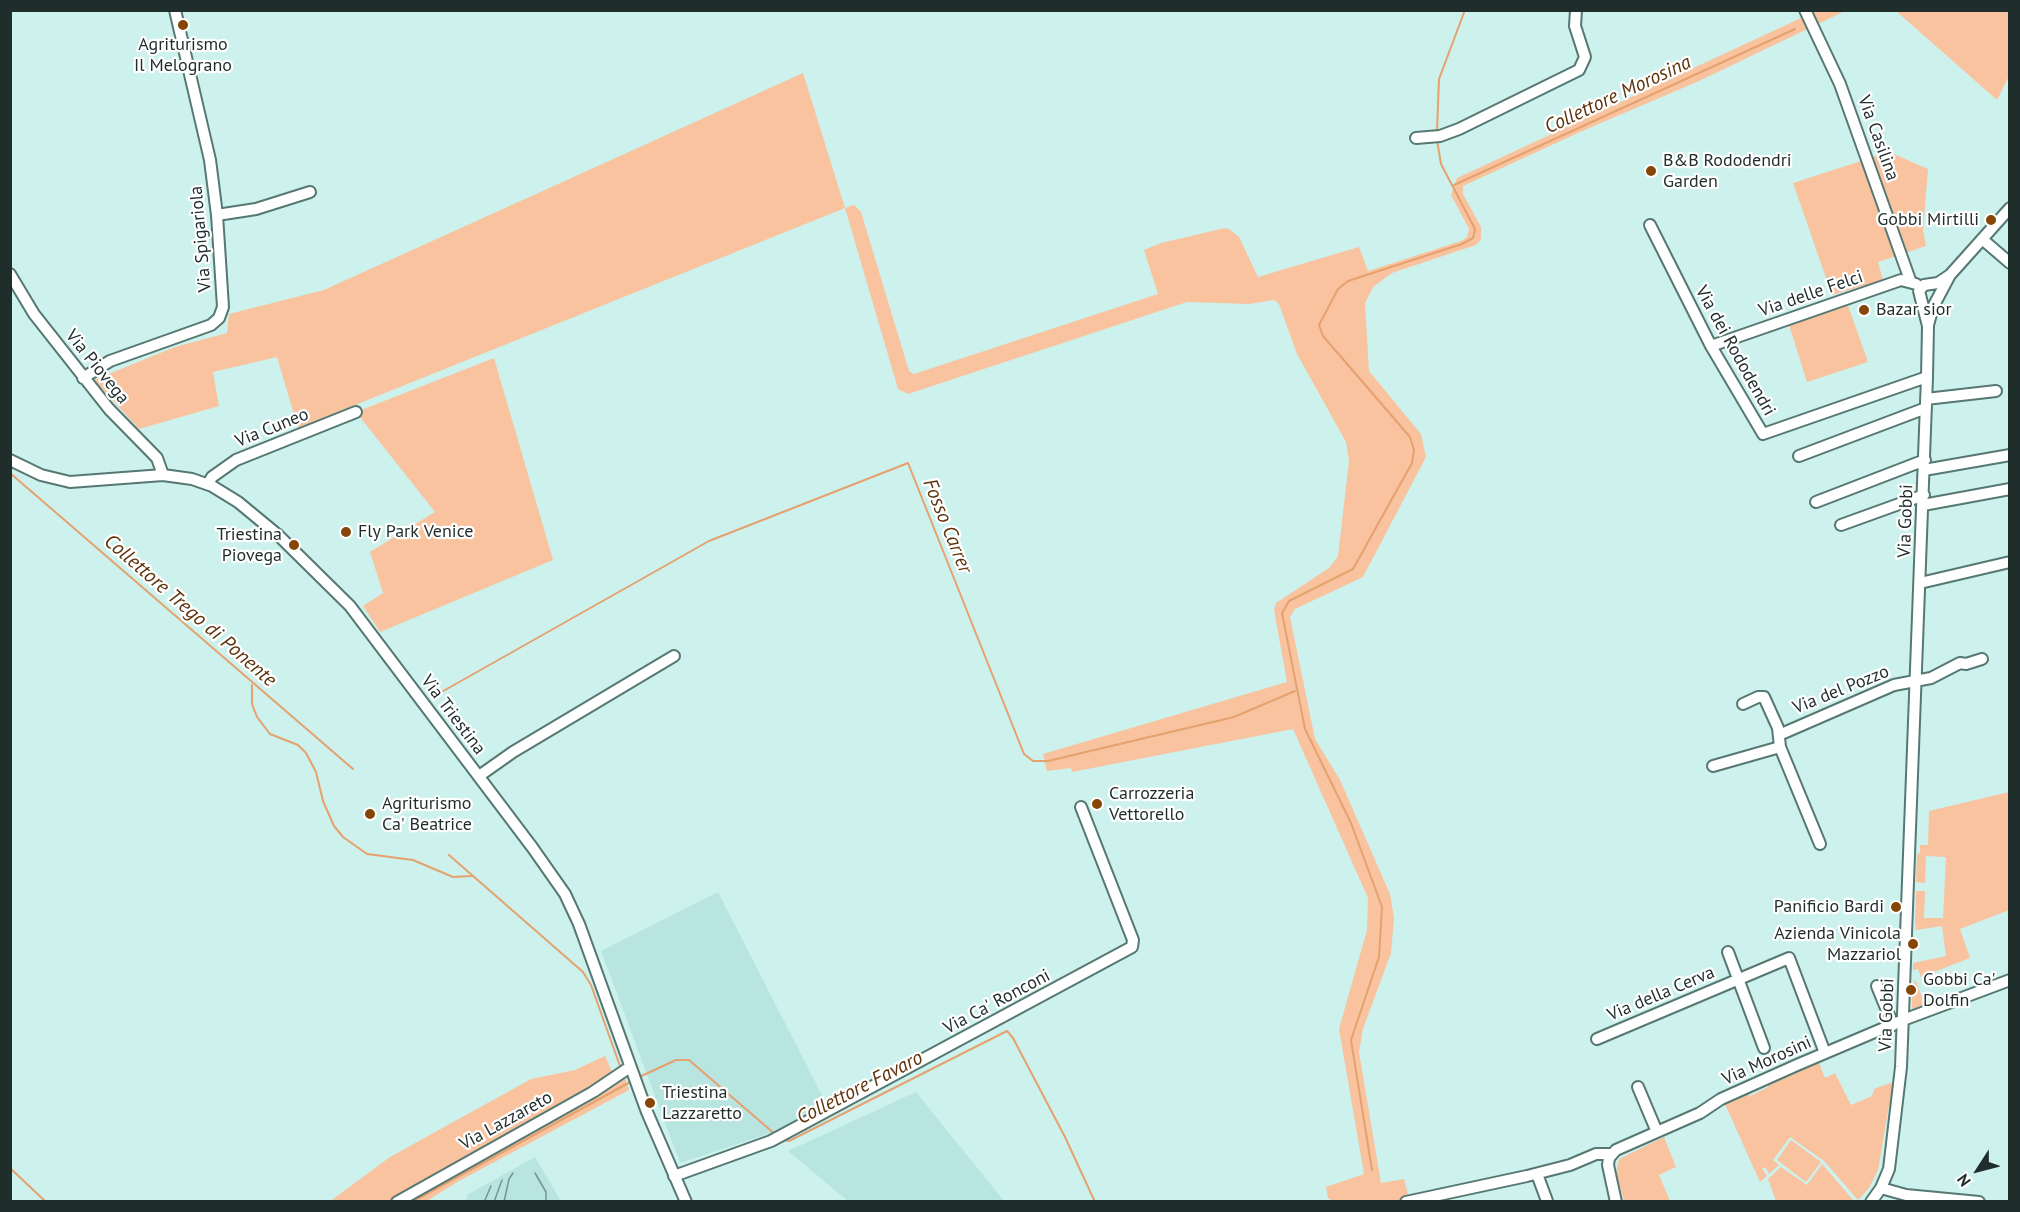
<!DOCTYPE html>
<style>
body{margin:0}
#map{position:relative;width:2020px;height:1212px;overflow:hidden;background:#cdf2ed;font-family:"PT Sans",sans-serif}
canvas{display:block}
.frame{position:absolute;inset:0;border:12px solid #1f2d2b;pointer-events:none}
.north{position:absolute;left:1948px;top:1140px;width:60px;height:60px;-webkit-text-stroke:4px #fff;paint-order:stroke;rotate:234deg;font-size:16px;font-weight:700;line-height:24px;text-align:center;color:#1f2d2b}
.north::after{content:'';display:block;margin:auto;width:21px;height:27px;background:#1f2d2b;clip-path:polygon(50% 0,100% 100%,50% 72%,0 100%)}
</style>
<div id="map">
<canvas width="2020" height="1212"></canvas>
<div class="frame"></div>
<div class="north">N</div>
</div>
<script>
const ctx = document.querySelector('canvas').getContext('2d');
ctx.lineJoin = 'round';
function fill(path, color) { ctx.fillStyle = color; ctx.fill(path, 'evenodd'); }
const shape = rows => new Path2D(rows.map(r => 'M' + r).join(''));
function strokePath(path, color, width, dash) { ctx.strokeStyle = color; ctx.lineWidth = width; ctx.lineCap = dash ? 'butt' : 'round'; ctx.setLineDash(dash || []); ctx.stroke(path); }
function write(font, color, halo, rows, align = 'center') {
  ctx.font = font + ' "PT Sans",sans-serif'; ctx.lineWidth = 4.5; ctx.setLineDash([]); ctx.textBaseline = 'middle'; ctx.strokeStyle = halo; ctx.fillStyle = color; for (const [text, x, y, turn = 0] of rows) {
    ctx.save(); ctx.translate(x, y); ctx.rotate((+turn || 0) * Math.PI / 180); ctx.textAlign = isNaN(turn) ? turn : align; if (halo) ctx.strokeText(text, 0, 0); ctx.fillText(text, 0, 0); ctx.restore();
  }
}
fill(shape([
 [718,892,827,1105,780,1130,680,1163,601,951],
 [916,1092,1004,1201,848,1201,788,1151],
 [535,1157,561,1201,466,1201,467,1195]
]), '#b8e5df');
fill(shape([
 [1816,11,1845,11,1699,81,1580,132,1463,186,1463,194,1481,227,1481,239,1476,245,1392,273,1373,287,1365,303,1369,371,1421,434,1426,457,1363,577,1295,609,1290,617,1315,739,1340,780,1390,894,1394,918,1391,953,1363,1029,1359,1052,1381,1183,1404,1179,1409,1198,1389,1202,1333,1201,1328,1198,1326,1187,1364,1174,1339,1029,1367,930,1368,898,1293,729,1072,772,1071,768,1047,771,1043,754,1287,682,1274,610,1276,603,1329,568,1338,556,1349,461,1346,442,1297,354,1279,304,1274,300,1249,304,1187,302,908,394,898,389,845,208,298,428,277,357,213,372,219,406,139,429,94,380,175,347,227,333,229,314,324,290,803,73,845,208,854,205,861,212,909,371,914,374,1158,294,1144,250,1161,243,1225,228,1229,229,1239,237,1258,277,1359,247,1368,271,1461,241,1467,237,1469,229,1451,195,1457,178],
 [1896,11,2009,11,2009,76,1997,100],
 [1889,152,1928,169,1923,230,1926,246,1878,262,1883,280,1832,295,1793,183],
 [1847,303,1868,362,1807,382,1789,325],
 [494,358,553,560,380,632,363,606,383,593,370,552,435,512,356,412],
 [2009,792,2009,910,1960,929,1970,958,1921,977,1918,969,1913,970,1913,963,1946,956,1942,926,1916,930,1915,922,1916,891,1925,891,1924,918,1943,918,1946,857,1926,856,1925,883,1916,882,1917,854,1920,853,1920,845,1928,845,1929,811],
 [1915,979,1925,1005,1912,1009,1912,992],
 [605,1056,612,1072,621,1065,629,1090,459,1181,427,1201,329,1202,390,1157,531,1079,575,1070],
 [1818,1060,1825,1078,1835,1073,1851,1105,1872,1096,1874,1089,1893,1082,1878,1170,1869,1188,1858,1200,1824,1161,1790,1137,1773,1160,1779,1165,1769,1174,1766,1168,1762,1168,1767,1176,1760,1182,1724,1102,1747,1092,1750,1096,1768,1087,1767,1083],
 [1664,1137,1676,1167,1659,1175,1670,1201,1624,1201,1616,1173,1619,1159],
 [1791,1140,1821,1162,1806,1182,1777,1160],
 [1822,1164,1854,1201,1776,1201,1768,1179,1781,1167,1807,1185]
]), '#f8c39e');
strokePath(shape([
 [1437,131,1439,79,1465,10],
 [1454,185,1795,29],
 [10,473,353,769],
 [252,685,252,704,257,717,270,734,298,745,306,753,316,772,323,801,334,826,343,837,367,854,413,860,453,877,472,876],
 [438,694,709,541,908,463,1024,754,1033,761,1048,761,1234,717,1295,691],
 [432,697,434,696],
 [449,855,583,972,591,985,620,1066],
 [637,1078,676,1060,689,1060,776,1135],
 [783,1140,789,1141,1007,1031,1013,1038,1065,1137,1095,1202],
 [10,1168,46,1202],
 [1372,1170,1351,1040,1379,957,1382,907,1351,823,1305,729,1282,613,1289,601,1353,569,1412,463,1414,450,1410,437,1323,336,1319,325,1338,289,1348,281,1462,244,1473,238,1475,229,1441,164,1437,140],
 [412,1202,632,1081],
 [1297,1202,1321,1202]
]), '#e5a16e', 2);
const minor = shape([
 [1805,10,1840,84,1910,280],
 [1416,138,1440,136,1459,129,1579,70,1585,57,1575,26,1576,10],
 [217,215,256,209,310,192],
 [1650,225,1711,346,1763,434,1927,377],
 [1982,239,2010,263],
 [10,274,34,314,109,409,157,458,163,475],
 [1928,325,1933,307,1950,275,2010,208],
 [1711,346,1901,280,1916,284],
 [83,378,110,361,211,325,219,318,223,307,217,215,210,160,175,10],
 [1926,399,1996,391],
 [1799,456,1926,408],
 [10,460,41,475,70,482,163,475,192,479,212,486,238,502,278,535,350,606,532,847,565,894,579,924,647,1112,686,1202],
 [1924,470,2010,455],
 [208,484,212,477,236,460,356,412],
 [1816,502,1925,460],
 [1923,505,2010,489],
 [1841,525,1924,495],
 [1920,583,2010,562],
 [1743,704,1758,697,1764,697,1778,728,1780,747,1820,844],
 [1779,735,1894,685,1931,678,1960,663,1966,664,1982,659],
 [1713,766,1780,747],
 [479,776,513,752,674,656],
 [1728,952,1764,1048],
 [1877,986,1893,1025],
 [1597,1039,1789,958,1825,1053],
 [1638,1087,1657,1132],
 [1537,1174,1547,1201],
 [674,1176,771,1141,1132,947,1133,940,1081,807],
 [1881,1188,1906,1195,1979,1202],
 [397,1202,593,1092,630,1067],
 [1406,1202,1527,1176,1570,1165,1596,1154,1612,1154],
 [1616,1202,1608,1165,1609,1158,1616,1150,1700,1113,1721,1099,1797,1065,1903,1020,2010,980],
 [1871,1202,1881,1188,1889,1169,1901,1067,1927,377,1928,326,1919,291,1924,285,1938,283,1950,275]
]);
strokePath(minor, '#567873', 14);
strokePath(minor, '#fff', 10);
strokePath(shape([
 [535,1173,546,1192,546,1202],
 [485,1200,491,1186],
 [494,1202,502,1180],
 [504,1202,509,1179,513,1173]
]), '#799390', 1.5);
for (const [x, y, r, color] of [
 [183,25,6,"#854608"],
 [1651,171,6,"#854608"],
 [1991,220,6,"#854608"],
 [1864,310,6,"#854608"],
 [346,532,6,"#854608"],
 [294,545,6,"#854608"],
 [1097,804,6,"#854608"],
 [370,814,6,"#854608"],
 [1896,907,6,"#854608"],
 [1913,944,6,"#854608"],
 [1911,990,6,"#854608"],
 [650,1103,6,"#854608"]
]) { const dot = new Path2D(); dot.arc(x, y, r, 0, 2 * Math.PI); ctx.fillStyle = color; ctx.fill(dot); strokePath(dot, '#fff', 2); }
write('18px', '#1f2d2b', '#fff', [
 ["Agriturismo",183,45,"center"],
 ["Il Melograno",183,66,"center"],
 ["B&B Rododendri",1663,161],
 ["Garden",1663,182],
 ["Gobbi Mirtilli",1979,220,"right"],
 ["Bazar sior",1876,310],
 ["Fly Park Venice",358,532],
 ["Triestina",282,535,"right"],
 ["Piovega",282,556,"right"],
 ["Carrozzeria",1109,794],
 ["Vettorello",1109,815],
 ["Agriturismo",382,804],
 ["Ca' Beatrice",382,825],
 ["Panificio Bardi",1884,907,"right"],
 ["Azienda Vinicola",1901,934,"right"],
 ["Mazzariol",1901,955,"right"],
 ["Gobbi Ca'",1923,980],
 ["Dolfin",1923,1001],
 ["Triestina",662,1093],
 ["Lazzaretto",662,1114]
], 'left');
write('18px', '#1f2d2b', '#fff', [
 ["Via Casilina",1878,138,70],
 ["Via Spigariola",201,239,-95],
 ["Via delle Felci",1811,294,-19],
 ["Via dei Rododendri",1735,351,61],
 ["Via Piovega",97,367,51],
 ["Via Cuneo",272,428,-22],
 ["Via Gobbi",1906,521,-88],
 ["Via del Pozzo",1841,690,-22],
 ["Via Triestina",453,715,53],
 ["Via della Cerva",1661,994,-23],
 ["Via Ca' Ronconi",997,1002,-28],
 ["Via Gobbi",1887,1015,-88],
 ["Via Morosini",1767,1061,-24],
 ["Via Lazzareto",506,1121,-29]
]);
write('italic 20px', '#5e320a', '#fff', [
 ["Collettore Morosina",1618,95,-25],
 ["Fosso Carrer",947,526,68],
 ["Collettore Trego di Ponente",190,611,41],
 ["Collettore Favaro",860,1088,-27]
]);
</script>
